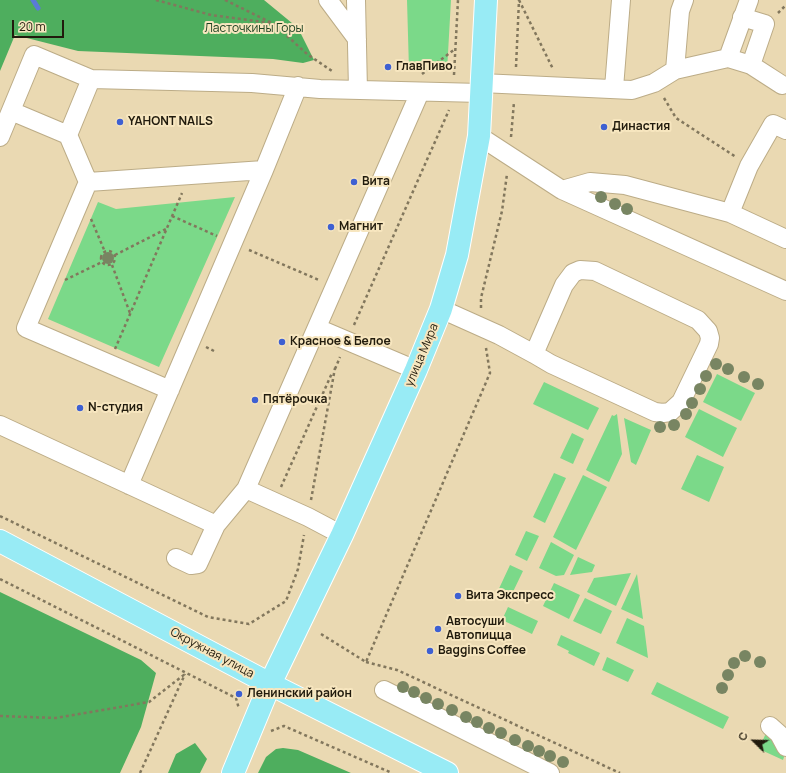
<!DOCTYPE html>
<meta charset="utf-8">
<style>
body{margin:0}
#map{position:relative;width:786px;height:773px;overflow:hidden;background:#ead9b2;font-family:Manrope,sans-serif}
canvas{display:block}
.north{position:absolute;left:734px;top:721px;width:40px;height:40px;-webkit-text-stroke:3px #f7e6bf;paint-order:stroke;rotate:293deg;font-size:11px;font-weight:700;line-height:16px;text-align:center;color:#211b0d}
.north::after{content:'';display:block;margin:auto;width:14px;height:18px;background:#211b0d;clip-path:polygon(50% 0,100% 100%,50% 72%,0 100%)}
.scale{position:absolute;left:12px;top:20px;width:52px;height:18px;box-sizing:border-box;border:2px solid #211b0d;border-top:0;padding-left:5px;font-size:12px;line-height:14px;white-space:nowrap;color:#211b0d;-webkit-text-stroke:3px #f7e6bf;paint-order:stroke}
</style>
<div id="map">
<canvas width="786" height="773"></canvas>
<div class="north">С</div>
<div class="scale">20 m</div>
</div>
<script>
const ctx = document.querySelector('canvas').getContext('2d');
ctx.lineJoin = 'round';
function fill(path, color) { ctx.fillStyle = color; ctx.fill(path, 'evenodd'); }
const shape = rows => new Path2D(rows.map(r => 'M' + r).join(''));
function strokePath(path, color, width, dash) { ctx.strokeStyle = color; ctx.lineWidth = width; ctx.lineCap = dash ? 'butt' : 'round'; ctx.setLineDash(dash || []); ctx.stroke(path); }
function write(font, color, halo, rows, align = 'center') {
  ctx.font = font + ' Manrope,sans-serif'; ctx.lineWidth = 4; ctx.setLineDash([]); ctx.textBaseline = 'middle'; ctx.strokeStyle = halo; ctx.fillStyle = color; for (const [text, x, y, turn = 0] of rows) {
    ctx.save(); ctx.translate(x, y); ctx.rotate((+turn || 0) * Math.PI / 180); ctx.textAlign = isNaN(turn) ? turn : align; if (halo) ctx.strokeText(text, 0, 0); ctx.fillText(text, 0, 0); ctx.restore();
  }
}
fill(shape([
 [407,0,451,0,447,71,409,70],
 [235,197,159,367,48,319,98,202,116,209],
 [717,374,755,393,741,421,703,402],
 [544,382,599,408,588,430,533,404],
 [699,409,737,428,723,457,685,437],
 [617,414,622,454,609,482,586,470,612,415,614,416],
 [624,418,651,430,636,465,631,462],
 [572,433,584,439,573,464,560,458],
 [697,455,724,467,709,502,681,489],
 [554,473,566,478,545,523,533,517],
 [583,475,607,487,576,550,553,537],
 [526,531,539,536,527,561,515,555],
 [551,542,574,555,564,575,556,576,539,568],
 [578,557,595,565,592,572,570,575],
 [510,565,523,571,509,600,496,595],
 [631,573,616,606,587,592,594,578],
 [637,574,643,619,621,609],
 [554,583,580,595,569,619,543,606],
 [585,598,612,611,601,634,573,621],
 [508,607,538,621,532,634,502,620],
 [627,618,644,626,648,658,616,643],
 [561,635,600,653,594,666,568,653,569,651,557,645],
 [607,657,634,670,628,682,602,670],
 [657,682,729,717,723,729,651,694],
 [766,733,785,754,783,760,759,749]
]), '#7bd989');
fill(shape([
 [0,0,264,0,298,28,314,60,303,63,273,59,78,51,15,35,0,71],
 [0,592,141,660,156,673,141,727,120,773,0,773],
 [195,743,207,759,200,773,168,773,176,754],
 [283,748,298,750,351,773,258,773,266,757,276,749]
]), '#4eae5e');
strokePath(shape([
 [33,0,38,8]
]), '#5a7bd8', 5);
const minor = shape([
 [328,0,357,39],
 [356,0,358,90],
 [728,58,751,65,765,24,742,17],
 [751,65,782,85],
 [675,70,680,11,684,0],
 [481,83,632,90,654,83,675,70,728,58,749,0],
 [614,88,621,0],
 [11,111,68,135,88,182,264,170],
 [68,135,91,79],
 [479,136,562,190,786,291],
 [0,137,34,55,91,79,252,83,320,89,481,93],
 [88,182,26,328,170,390],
 [562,190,590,182,625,185,730,213,786,239],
 [730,213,749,166,773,124,786,130],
 [441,309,499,335,534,354,551,364,655,412,663,413,670,412,681,402,709,344,710,338,708,331,698,320,595,271,580,270,573,273,564,285,534,354],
 [317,328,416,370],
 [0,425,216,525],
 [129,485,264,170,298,86],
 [246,489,308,517,342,535],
 [176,558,191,565,198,564,216,525,246,489,420,92],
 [384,690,550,773],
 [770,726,779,734,786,747]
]);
const major = shape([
 [0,541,270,684,447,773],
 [233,773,270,684,342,535,416,370,441,309,457,255,479,136,486,0]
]);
strokePath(minor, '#bcac87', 20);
strokePath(major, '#fff', 24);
strokePath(shape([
 [156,0,211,15,271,23],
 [225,0,274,24,307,54,332,71],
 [519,0,553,69],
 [778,13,786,5],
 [516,67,519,0],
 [422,74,455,49],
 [454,75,458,0],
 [664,98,676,118,736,157],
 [511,137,514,102],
 [172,216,217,236],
 [91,219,105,252],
 [249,250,319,280],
 '101 258a7 7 0 1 1 14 0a7 7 0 1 1-14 0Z',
 [115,255,166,229],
 [112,265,130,313],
 [65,280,102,262],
 [481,308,481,298,502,211,507,174],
 [354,325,449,110],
 [206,347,214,351],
 [115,349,182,193],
 [335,369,340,357],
 [281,487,332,373],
 [311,500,335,368],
 [0,516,208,617,249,624,286,601,298,569,304,535],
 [0,579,236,698,239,709],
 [321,634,366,662,490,373,486,348],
 [366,662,397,670,620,773],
 [0,716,56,718,149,702,185,674],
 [271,731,284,726,392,773],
 [140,773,185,674]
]), '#82775d', 2.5, [3, 3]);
strokePath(minor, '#fff', 18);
strokePath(major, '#98ebf5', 22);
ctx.fillStyle = '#788562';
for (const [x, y] of [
 [601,197],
 [615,204],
 [627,209],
 [108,258],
 [716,364],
 [728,369],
 [706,376],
 [744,377],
 [758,384],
 [700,389],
 [692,403],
 [686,414],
 [674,425],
 [660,427],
 [745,656],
 [760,662],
 [734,663],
 [728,675],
 [403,687],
 [722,688],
 [414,692],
 [426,698],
 [438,704],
 [452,710],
 [466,717],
 [477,722],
 [489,728],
 [501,733],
 [515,740],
 [528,746],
 [539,751],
 [550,756],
 [563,762]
]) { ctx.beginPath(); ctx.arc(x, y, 6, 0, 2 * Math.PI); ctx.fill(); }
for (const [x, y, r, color] of [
 [388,67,4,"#3e60d2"],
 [120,122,4,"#3e60d2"],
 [604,127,4,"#3e60d2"],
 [354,182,4,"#3e60d2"],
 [331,227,4,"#3e60d2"],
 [282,342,4,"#3e60d2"],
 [255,400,4,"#3e60d2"],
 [80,408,4,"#3e60d2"],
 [458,596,4,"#3e60d2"],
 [438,629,4,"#3e60d2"],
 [430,651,4,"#3e60d2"],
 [239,694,4,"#3e60d2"]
]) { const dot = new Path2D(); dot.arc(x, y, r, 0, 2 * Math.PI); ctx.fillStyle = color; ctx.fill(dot); strokePath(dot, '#f7e6bf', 1.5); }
write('12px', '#1b4121', '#f7e6bf', [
 ["Ласточкины Горы",254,29]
]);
write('bold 12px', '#211b0d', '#f7e6bf', [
 ["ГлавПиво",396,67],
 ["YAHONT NAILS",128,122],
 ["Династия",612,127],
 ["Вита",362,182],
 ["Магнит",339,227],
 ["Красное & Белое",290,342],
 ["Пятёрочка",263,400],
 ["N-студия",88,408],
 ["Вита Экспресс",466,596],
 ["Автосуши",446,622],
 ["Автопицца",446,636],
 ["Baggins Coffee",438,651],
 ["Ленинский район",247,694]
], 'left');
write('12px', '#211b0d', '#f7e6bf', [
 ["улица Мира",422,355,-67],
 ["Окружная улица",212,653,28]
]);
</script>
